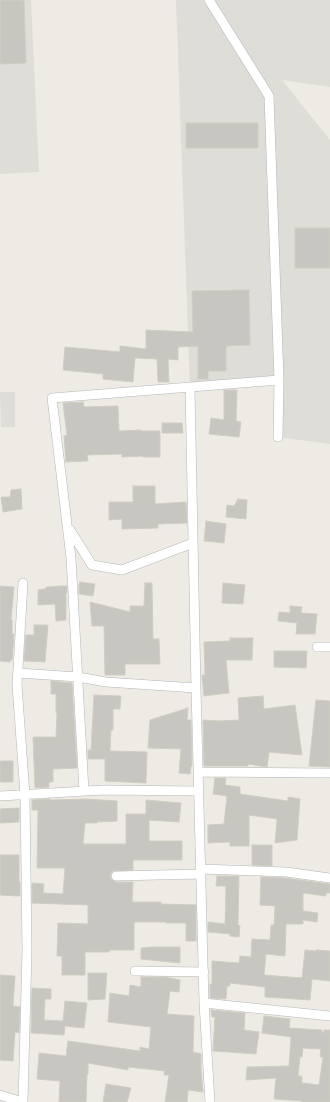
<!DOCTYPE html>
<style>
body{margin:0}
canvas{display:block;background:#edebe3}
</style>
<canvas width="330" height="1102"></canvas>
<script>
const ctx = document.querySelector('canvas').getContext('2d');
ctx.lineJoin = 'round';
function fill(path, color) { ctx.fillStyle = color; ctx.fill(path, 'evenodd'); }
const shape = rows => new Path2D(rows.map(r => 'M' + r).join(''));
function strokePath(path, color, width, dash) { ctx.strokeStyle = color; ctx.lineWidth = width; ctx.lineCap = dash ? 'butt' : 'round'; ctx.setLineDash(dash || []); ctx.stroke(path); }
fill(shape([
 [0,0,31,0,39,172,0,174],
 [176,0,330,0,330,87,282,80,330,140,330,444,278,437,279,380,190,388],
 [0,392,15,392,15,427,1,427]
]), '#deddd8');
const building = shape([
 [0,0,24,0,26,63,0,64,0,0],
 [186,123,258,123,258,148,186,148,186,123],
 [295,228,330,228,330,268,295,268,295,228],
 [249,290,250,345,226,346,226,371,208,371,208,379,198,379,198,346,178,347,178,360,168,359,169,382,158,382,157,359,135,358,133,382,103,379,103,374,63,370,65,347,120,352,120,346,146,349,146,330,193,332,192,291,249,290],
 [224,390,237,390,236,421,241,422,239,437,209,434,211,418,224,420,224,390],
 [83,402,84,407,118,406,119,431,141,430,141,431,160,431,160,457,143,457,143,456,122,457,122,454,87,455,88,461,66,462,64,436,67,435,63,403,83,402],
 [162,423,182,423,183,433,162,433,162,423],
 [133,486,155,486,155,504,186,502,187,523,158,524,158,528,122,529,122,519,109,520,109,502,133,502,133,486],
 [21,489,22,509,3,512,1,497,10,497,11,490,21,489],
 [238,499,247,500,246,519,226,517,227,505,234,506,238,499],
 [206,521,226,524,224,543,204,541,206,521],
 [80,582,95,584,93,596,79,594,79,586,80,582],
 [145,583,152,583,153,639,159,639,160,664,125,664,125,675,105,675,104,626,92,626,90,602,130,612,130,606,144,606,145,583],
 [223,583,245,585,243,604,222,603,223,583],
 [0,586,14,587,11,620,12,620,12,634,14,634,12,660,10,660,10,662,0,661,0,586],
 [61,586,67,586,67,593,66,593,66,620,56,621,55,604,38,605,38,590,45,589,47,587,61,586],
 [290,606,302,607,301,613,317,614,315,634,296,634,297,623,278,621,279,612,290,613,290,606],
 [34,625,48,625,45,662,24,661,26,635,34,635,34,625],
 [230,638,253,638,252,660,226,660,229,693,204,696,202,675,205,675,204,642,230,641,230,638],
 [274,651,307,651,306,668,274,667,274,651],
 [51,681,72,683,77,768,53,769,53,782,49,782,49,787,35,788,33,737,56,737,57,713,56,713,56,694,51,694,51,681],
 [94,695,121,696,120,709,113,709,113,730,111,730,110,751,147,752,146,783,105,781,105,759,88,759,88,750,91,750,94,695],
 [263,696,264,709,295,705,302,755,269,752,267,767,248,764,248,766,204,766,203,720,219,721,239,720,238,698,263,696],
 [316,700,330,701,330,767,309,766,316,700],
 [188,708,187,720,191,720,192,766,191,766,190,774,179,773,181,749,148,748,150,720,188,708],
 [0,761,13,761,13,782,0,782,0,761],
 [215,778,226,778,225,785,240,787,240,794,288,801,288,797,300,799,297,840,275,843,277,819,249,815,249,846,230,846,230,842,208,843,208,825,224,824,227,796,213,794,215,778],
 [50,799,50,800,85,799,117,801,117,821,97,822,97,823,85,823,83,844,126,844,126,814,146,814,146,800,181,803,179,822,149,820,149,841,182,841,182,860,133,860,133,870,113,871,111,873,110,877,111,879,116,882,133,882,132,902,161,902,161,904,196,905,196,941,186,941,186,923,166,923,166,922,134,922,134,950,110,950,109,952,85,952,85,975,62,975,62,956,57,956,58,923,88,924,88,905,32,903,32,883,44,884,43,893,63,894,65,868,37,868,38,810,32,810,32,800,50,799],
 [19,808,19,822,0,823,0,809,19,808],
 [252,845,272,845,272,866,252,865,252,845],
 [0,855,19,855,19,882,20,882,20,896,0,895,0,855],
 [217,876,239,876,238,925,240,926,239,937,230,936,230,934,208,932,208,922,225,924,226,886,216,886,217,876],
 [261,877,285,878,330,884,330,893,326,893,326,896,303,893,303,911,318,913,317,922,303,920,303,924,286,924,285,956,266,954,264,975,302,978,305,950,315,951,316,950,330,951,330,981,312,979,310,1000,265,997,265,987,230,983,230,986,227,986,226,999,210,998,210,984,212,984,212,961,239,963,240,956,251,957,252,939,270,940,271,925,274,925,275,906,260,905,261,877],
 [153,947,180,947,180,963,141,959,141,948,153,947],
 [88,973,107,973,105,999,88,1000,88,973],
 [0,975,15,976,13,1006,20,1007,19,1033,15,1032,13,1061,0,1060,0,975],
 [141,977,165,977,180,980,179,992,170,991,167,1014,194,1016,193,1052,201,1054,201,1069,203,1092,188,1090,187,1102,165,1102,169,1075,164,1075,165,1071,128,1067,128,1070,88,1063,88,1074,87,1074,86,1102,59,1102,60,1081,37,1079,39,1053,66,1056,68,1041,140,1051,140,1047,149,1049,151,1027,108,1022,110,993,129,996,130,985,141,987,141,977],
 [32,988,51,989,51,999,45,999,44,1020,63,1021,65,1001,87,1003,84,1028,65,1026,64,1035,31,1033,32,988],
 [211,1010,245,1013,244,1030,259,1032,256,1054,213,1051,215,1017,212,1017,211,1010],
 [264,1016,290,1019,289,1028,322,1030,322,1032,324,1033,324,1030,330,1030,330,1102,302,1102,302,1101,274,1099,276,1078,246,1080,247,1067,289,1066,291,1037,262,1033,264,1016],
 [303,1048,321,1049,320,1057,323,1057,319,1085,302,1083,302,1076,298,1076,300,1057,302,1057,303,1048],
 [106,1084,131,1088,127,1102,103,1102,106,1084]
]);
fill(building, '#c8c6c0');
strokePath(building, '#d1cdc2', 1);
const street = shape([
 [209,0,269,96,279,380,278,437],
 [190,388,196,688,204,1003,210,1102],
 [70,530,92,565,122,570,193,543],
 [23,583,17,685,25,795,27,951,23,1102],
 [317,647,330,647],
 [18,673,78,677,106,682,196,688],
 [199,772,330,773],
 [84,791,71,558,52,398,279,380],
 [0,796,103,790,199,791],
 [201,869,286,872,330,878],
 [116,876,201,874],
 [135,971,204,972],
 [204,1003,330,1016],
 [0,1095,22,1102]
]);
strokePath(street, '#b4b5b9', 10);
strokePath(street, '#fff', 9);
</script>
